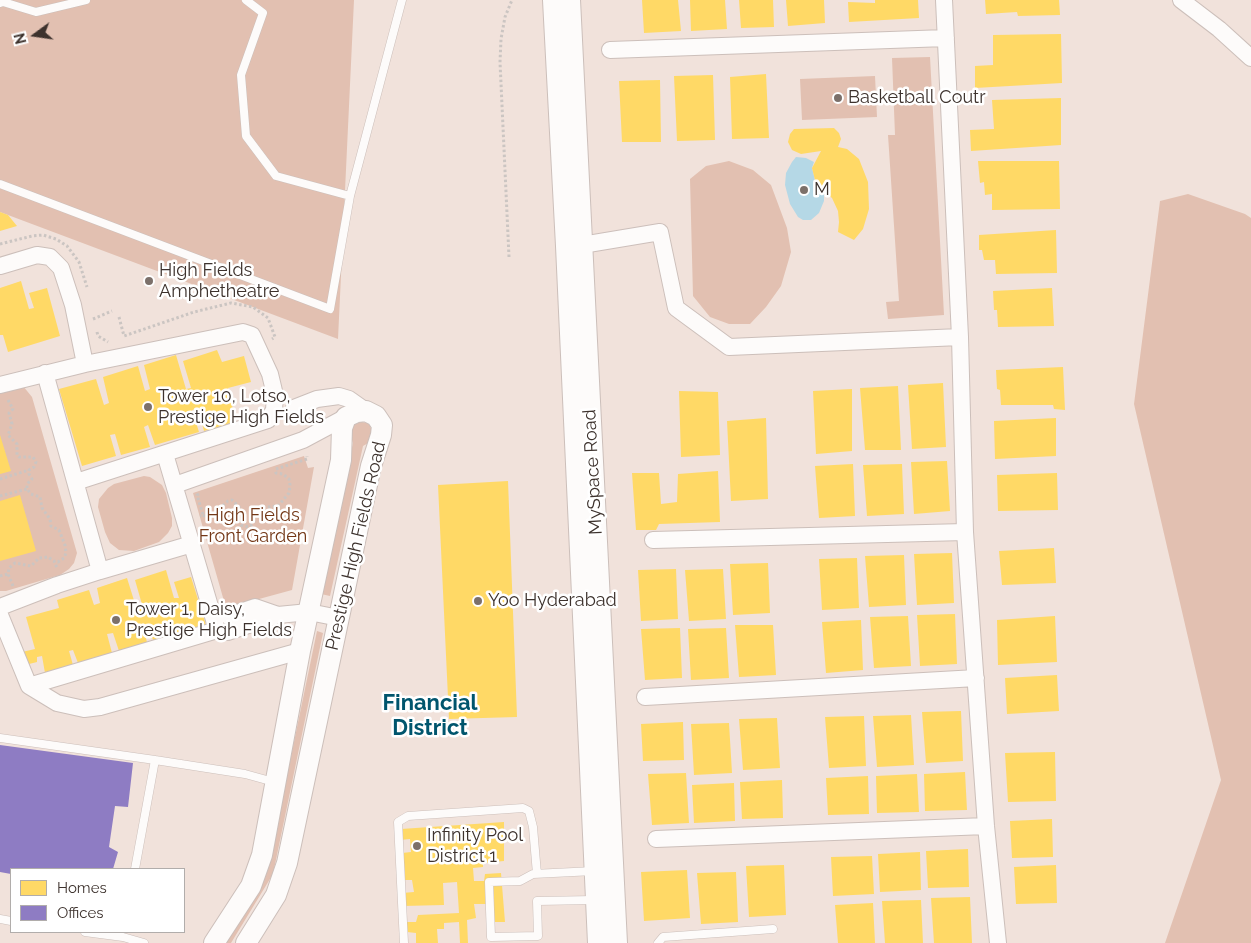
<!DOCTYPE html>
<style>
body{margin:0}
#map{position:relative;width:1251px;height:943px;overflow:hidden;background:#f1e2db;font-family:Raleway,sans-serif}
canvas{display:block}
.legend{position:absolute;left:10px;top:868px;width:175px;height:65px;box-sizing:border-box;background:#fff;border:1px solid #b1adab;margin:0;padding:6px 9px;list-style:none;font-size:15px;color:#3d322d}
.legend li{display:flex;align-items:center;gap:10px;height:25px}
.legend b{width:25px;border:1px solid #b1adab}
.north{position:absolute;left:10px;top:10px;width:50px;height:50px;-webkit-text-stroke:4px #fff;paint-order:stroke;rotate:256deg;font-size:14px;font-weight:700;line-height:20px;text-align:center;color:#3d322d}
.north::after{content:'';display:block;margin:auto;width:18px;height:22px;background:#3d322d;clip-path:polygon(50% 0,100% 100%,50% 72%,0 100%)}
</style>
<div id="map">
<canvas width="1251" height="943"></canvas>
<ul class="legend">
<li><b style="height:14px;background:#ffd966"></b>Homes</li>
<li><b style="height:14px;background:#8e7cc3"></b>Offices</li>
</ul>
<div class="north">N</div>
</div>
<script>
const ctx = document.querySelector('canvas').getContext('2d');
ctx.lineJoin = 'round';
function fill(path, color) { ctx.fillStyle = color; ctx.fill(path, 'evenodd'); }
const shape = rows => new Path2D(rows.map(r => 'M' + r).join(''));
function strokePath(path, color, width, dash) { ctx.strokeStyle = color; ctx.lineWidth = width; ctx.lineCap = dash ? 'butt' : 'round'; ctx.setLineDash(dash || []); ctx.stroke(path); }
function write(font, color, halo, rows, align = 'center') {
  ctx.font = font + ' Raleway,sans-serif'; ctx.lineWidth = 5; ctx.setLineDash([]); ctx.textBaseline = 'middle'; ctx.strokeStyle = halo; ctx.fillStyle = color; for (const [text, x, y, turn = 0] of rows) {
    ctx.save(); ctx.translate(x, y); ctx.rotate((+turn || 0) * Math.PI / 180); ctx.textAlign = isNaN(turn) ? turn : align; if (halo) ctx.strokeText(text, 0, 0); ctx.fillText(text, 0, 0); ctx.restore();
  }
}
fill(shape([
 [0,0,354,0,338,339,0,212],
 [930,57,944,315,888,319,886,302,899,301,888,135,895,135,892,58],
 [875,76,877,117,802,120,800,79],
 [729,161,753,170,771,185,787,228,791,252,781,286,766,307,750,324,729,324,710,317,693,296,690,179,706,166],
 [1188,194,1245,214,1251,218,1251,943,1165,943,1221,780,1134,404,1160,201],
 [0,386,23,386,32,397,77,553,74,563,69,569,60,575,6,591,0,591],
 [361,422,369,423,373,434,370,442,363,446,330,596,321,594,353,443,350,434,353,425],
 [304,456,308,468,314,467,292,590,226,608,193,493],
 [144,476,150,477,162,485,166,493,172,518,172,526,168,533,159,542,134,551,119,550,110,543,105,532,98,507,99,499,108,488,114,484],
 [317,631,323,633,273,874,231,943,223,943,267,872]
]), '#e2c0b1');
fill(shape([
 [796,157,806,158,814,162,812,168,816,184,824,192,824,201,819,213,811,220,803,220,798,217,790,204,785,185,786,173,792,162]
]), '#b5d8e6');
fill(shape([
 [642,0,678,0,681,31,644,33],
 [690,0,725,0,727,29,691,31],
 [739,0,773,0,774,27,741,28],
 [786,0,824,0,825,23,788,26],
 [875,0,918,0,919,18,849,22,848,2,875,3],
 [985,0,1059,0,1060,15,1018,16,1017,12,986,14],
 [1061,34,1062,83,975,88,975,66,993,65,993,35],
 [766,74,769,138,732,139,730,77],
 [713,75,715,140,677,141,674,76],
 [660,80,661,142,622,142,619,81],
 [1061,98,1061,145,971,151,970,130,994,129,992,100],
 [834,128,839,133,841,139,838,147,847,149,859,159,868,182,869,209,863,229,854,240,838,232,839,222,838,211,832,198,816,184,812,168,821,151,801,154,792,150,788,142,790,134,794,129],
 [978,161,1059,161,1060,209,992,210,992,194,985,195,984,182,980,183],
 [0,212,8,215,17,226,0,231],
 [1056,230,1057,273,996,274,995,260,984,260,982,250,979,250,979,235],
 [21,281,29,309,34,308,29,293,47,288,60,336,8,352,3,335,0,335,0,288],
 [1052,288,1054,326,998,327,997,310,994,310,993,291],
 [217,350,222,362,244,356,251,382,228,388,236,422,204,431,198,409,192,410,199,432,155,445,148,425,144,427,150,447,121,455,115,434,110,435,116,456,82,466,59,389,96,379,104,405,109,403,103,377,138,366,145,391,150,389,144,365,176,355,186,389,191,388,183,361],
 [1063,367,1065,410,1054,409,1053,405,1001,405,1000,390,997,389,996,370],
 [943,383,946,447,912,449,908,385],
 [898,386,901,450,865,450,860,388],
 [852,389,852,451,816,454,813,391],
 [679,391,718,392,720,455,681,457],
 [766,418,768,499,731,501,727,421],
 [1056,418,1056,456,995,459,994,421],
 [0,435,11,471,0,474],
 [947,461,950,511,914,514,911,462],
 [853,464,855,516,819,518,815,466],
 [902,464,904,514,867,516,863,465],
 [718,471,720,522,659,524,656,530,636,530,632,473,659,473,661,504,677,502,678,474],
 [1057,473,1058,510,998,511,997,475],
 [508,481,517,717,449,719,438,485],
 [20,495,36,551,0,561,0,501],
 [1054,548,1056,583,1002,585,999,551],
 [952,553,954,603,917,605,914,554],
 [904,555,906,605,869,607,865,556],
 [857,558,859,608,822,610,819,559],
 [768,563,770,613,733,615,730,564],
 [676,569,678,619,641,621,638,570],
 [723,569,726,619,689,621,685,570],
 [166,570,174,598,179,598,174,582,191,577,206,625,153,640,148,624,142,625,147,642,119,651,113,633,107,634,112,653,78,663,73,650,69,651,73,665,45,673,42,656,37,657,37,662,25,665,22,652,35,649,26,617,59,608,57,600,89,590,94,605,100,603,97,588,127,578,137,610,143,608,135,580],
 [955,614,957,664,920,666,917,615],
 [908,616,911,666,874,668,870,617],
 [1055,616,1057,662,998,665,997,620],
 [861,620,863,670,826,673,822,622],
 [735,625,773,625,776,675,739,677],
 [680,628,682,678,645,680,641,629],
 [726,628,729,678,691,680,688,629],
 [1057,675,1059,711,1007,714,1005,678],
 [961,711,963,761,926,763,922,712],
 [911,715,914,765,877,767,873,716],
 [864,716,866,766,829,768,825,717],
 [777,718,780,768,743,770,739,719],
 [683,722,684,760,643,761,641,724],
 [729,723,732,773,694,775,691,724],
 [1055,752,1056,801,1008,802,1005,753],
 [965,772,967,810,925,811,924,774],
 [686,773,689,823,652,825,648,774],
 [917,774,919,812,877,813,876,776],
 [868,776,869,814,828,815,826,778],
 [782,780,783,818,742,819,740,782],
 [734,783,735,821,694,823,692,785],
 [1052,819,1053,857,1012,858,1010,821],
 [504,822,504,861,483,863,483,867,473,868,474,881,484,881,485,874,501,873,505,922,489,922,487,904,474,904,476,918,467,920,468,943,460,943,459,922,444,923,444,929,437,929,438,943,416,943,416,933,407,932,406,922,416,922,418,915,459,913,457,882,443,883,444,905,403,906,402,893,414,892,412,880,404,880,402,853,411,852,410,839,400,840,401,829],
 [968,849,969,887,928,888,926,851],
 [920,852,921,890,880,892,878,854],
 [872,856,874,894,833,896,831,857],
 [784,865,786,915,749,917,746,866],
 [1056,865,1057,903,1016,904,1014,867],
 [687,870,690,918,644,921,641,872],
 [736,872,738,922,701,924,697,873],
 [970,897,972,943,934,943,931,898],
 [921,900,923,943,885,943,882,901],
 [873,903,875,943,838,943,835,905]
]), '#ffd966');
fill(shape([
 [0,745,133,763,128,807,115,806,109,847,118,852,113,869,11,869,11,874,0,872]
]), '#8e7cc3');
const service = shape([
 [246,0,263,13,241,75,246,136,276,176,350,196],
 [0,3,3,2,36,12,86,0],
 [0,184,330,309,350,196,402,0],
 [0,738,155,760,245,774,274,782],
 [135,869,155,760],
 [594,900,537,901,538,936,491,937,489,882,520,881,533,874,594,871],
 [0,919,11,921],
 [85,932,123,937,144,943],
 [404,943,398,822,408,816,523,808,529,811,533,827,537,874],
 [658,943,663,937,773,929]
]);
const minor = shape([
 [944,0,960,337,965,532,986,826,998,943],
 [1181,0,1219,29,1251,58],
 [610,50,946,38],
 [582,245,660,232,676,308,729,347,960,337],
 [0,266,37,255,50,257,61,268,73,305,85,364],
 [0,385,85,364,243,332,252,335,270,374,275,395,274,410,268,420,76,482],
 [294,408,317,399,339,396,349,399,366,411],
 [175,485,303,440,346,417],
 [653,540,965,532],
 [100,571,192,544],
 [0,607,57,585,100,571,45,373],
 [0,615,29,686,57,703,84,709,100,707,300,651],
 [228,616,255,607,278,615],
 [228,632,278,615,309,612,339,618],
 [29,686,217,630,165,454],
 [645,697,976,678],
 [656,839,986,826]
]);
const tertiary = shape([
 [553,0,566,246,598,943],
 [570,0,617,943],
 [214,943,251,886,262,855,300,651,341,460,342,428,346,417,357,412,366,411,376,416,382,425,381,435,371,466,287,863,276,895,246,943]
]);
strokePath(service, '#ccbfba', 9);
strokePath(minor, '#ccbfba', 18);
strokePath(tertiary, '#ccbfba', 22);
strokePath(shape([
 [0,244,32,236,43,235,56,239,67,246,79,262,87,287],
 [509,257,500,62,501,39,505,17,512,0],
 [119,317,124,336,194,312,231,303,253,307,268,318,275,337,272,339],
 [93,319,112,311],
 [97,332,98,336,108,342],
 [8,400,13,409,9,413,12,424,8,435,17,444,17,455,19,457,33,457,36,462,34,467,29,470,29,474,32,479,27,484,27,489,31,494,40,497,42,508,50,519,51,526,59,530,65,545,66,553,64,558,58,562,54,561],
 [276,469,307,459,307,456],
 [0,479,29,470],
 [199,494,197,495,203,515,200,516],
 [0,496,27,489],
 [203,515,207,518,211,516,228,501,232,500,240,508,238,514,241,525,248,527,253,524,258,508,278,506,289,493,290,485,289,479,283,474,276,473,275,470],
 [0,576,8,574],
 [13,586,8,574,9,568,15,563,31,566,39,558,48,557,54,561,57,568]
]), '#cbc5c2', 3, [2.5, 2.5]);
strokePath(service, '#fdfbfa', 8);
strokePath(minor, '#fdfbfa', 16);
strokePath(tertiary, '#fdfbfa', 20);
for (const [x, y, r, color] of [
 [838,98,5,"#7c706a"],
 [804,190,5,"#7c706a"],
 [149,281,5,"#7c706a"],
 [148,407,5,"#7c706a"],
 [478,601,5,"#7c706a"],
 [116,620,5,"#7c706a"],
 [417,846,5,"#7c706a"]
]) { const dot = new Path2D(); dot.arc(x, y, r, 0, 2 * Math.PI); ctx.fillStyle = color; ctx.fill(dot); strokePath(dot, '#fff', 2); }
write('18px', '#3d322d', '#fff', [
 ["Basketball Coutr",848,98],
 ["M",814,190],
 ["High Fields",159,271],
 ["Amphetheatre",159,292],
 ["Tower 10, Lotso,",158,397],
 ["Prestige High Fields",158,418],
 ["Yoo Hyderabad",488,601],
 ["Tower 1, Daisy,",126,610],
 ["Prestige High Fields",126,631],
 ["Infinity Pool",427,836],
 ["District 1",427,857]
], 'left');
write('18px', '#3d322d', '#fff', [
 ["MySpace Road",593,472,-93],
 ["Prestige High Fields Road",356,546,-77]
]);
write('18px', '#733716', '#fff', [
 ["High Fields",253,516],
 ["Front Garden",253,537]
]);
write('bold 22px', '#00556d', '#fff', [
 ["Financial",430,703],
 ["District",430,728]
]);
</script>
